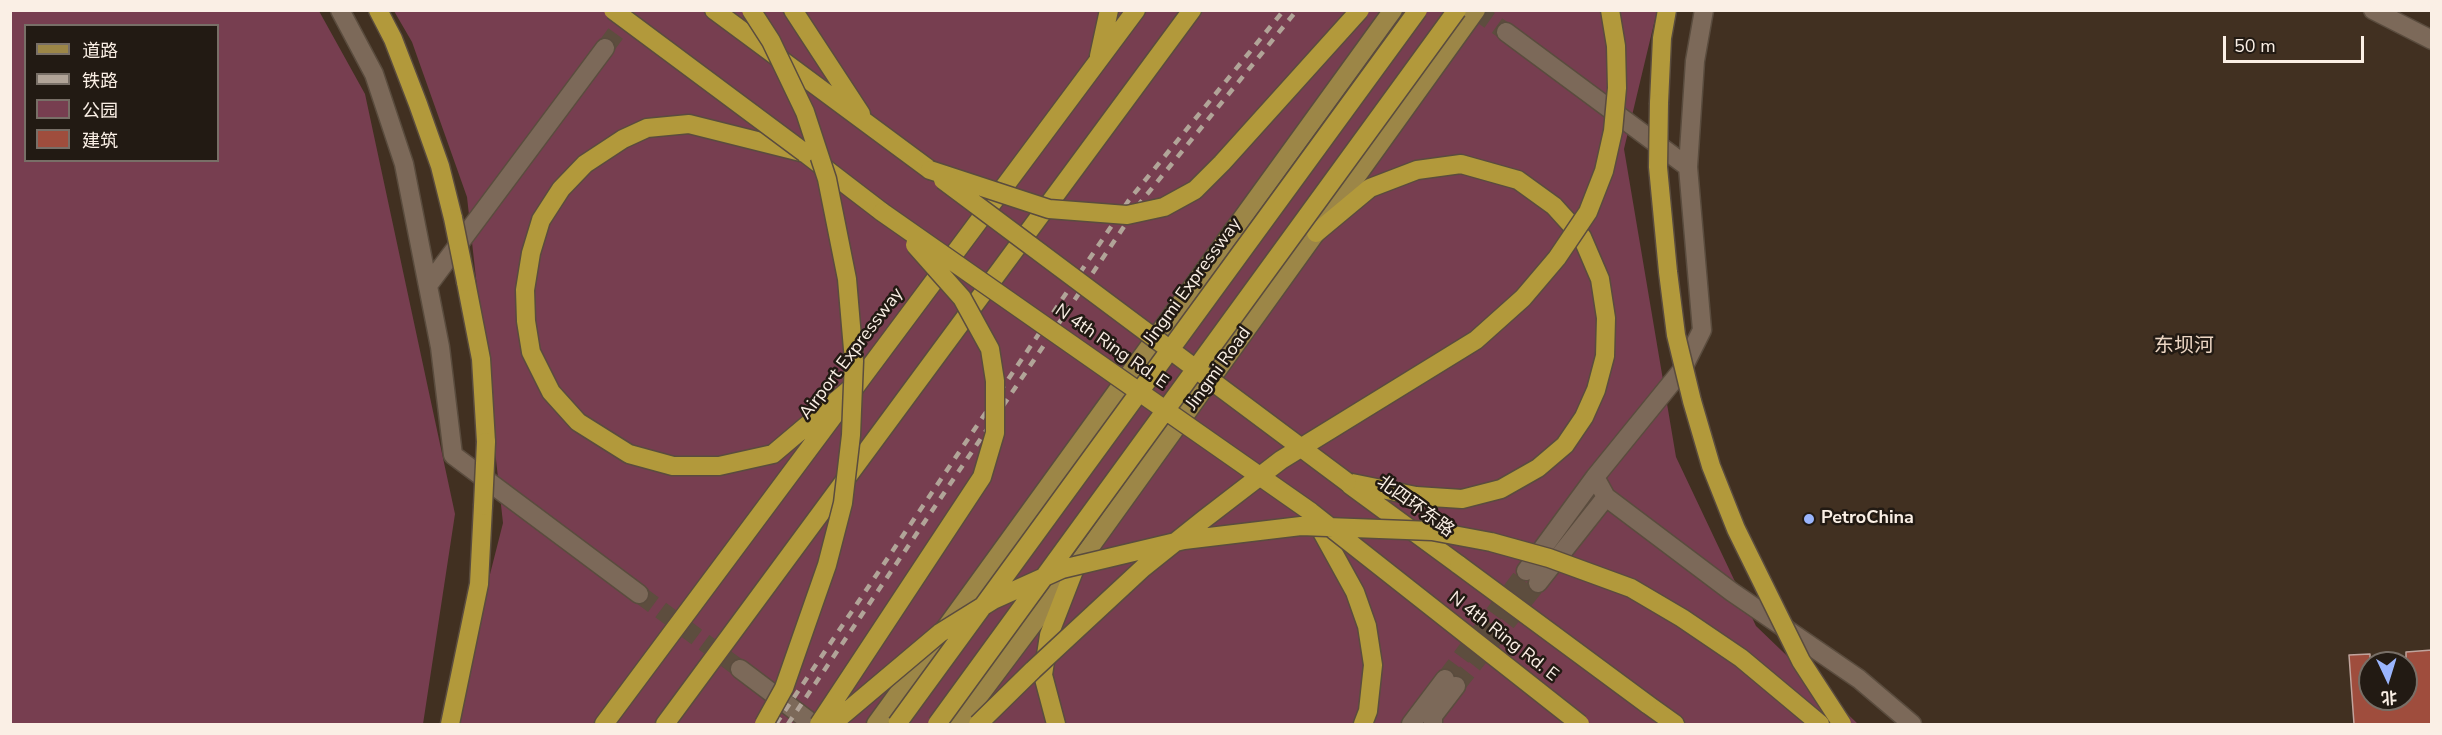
<!DOCTYPE html>
<meta charset="utf-8">
<style>
body{margin:0}
#map{position:relative;width:2442px;height:735px;overflow:hidden;background:#413021;font-family:"Nunito Sans","Noto Sans SC",sans-serif}
canvas{display:block}
.frame{position:absolute;inset:0;border:12px solid #faefe5;pointer-events:none}
.legend{position:absolute;left:24px;top:24px;width:195px;height:138px;box-sizing:border-box;background:#221a13;border:2px solid #786f67;margin:0;padding:8px 10px;list-style:none;font-size:18px;color:#faefe5}
.legend li{display:flex;align-items:center;gap:12px;height:30px}
.legend b{width:30px;border:2px solid #786f67}
.north{position:absolute;left:2358px;top:651px;width:60px;height:60px;box-sizing:border-box;background:#221a13;border:2px solid #786f67;border-radius:50%;rotate:176deg;font-size:16px;font-weight:700;line-height:24px;text-align:center;color:#faefe5}
.north::after{content:'';display:block;margin:auto;width:21px;height:27px;background:#9ab5fd;clip-path:polygon(50% 0,100% 100%,50% 72%,0 100%)}
.scale{position:absolute;left:2223px;top:36px;width:141px;height:27px;box-sizing:border-box;border:3px solid #faefe5;border-top:0;padding-left:8px;font-size:18px;line-height:21px;white-space:nowrap;color:#faefe5;-webkit-text-stroke:4px #221a13;paint-order:stroke}
</style>
<div id="map">
<canvas width="2442" height="735"></canvas>
<div class="frame"></div>
<ul class="legend">
<li><b style="height:8px;background:#9c8647"></b>道路</li>
<li><b style="height:8px;background:#b1a498"></b>铁路</li>
<li><b style="height:16px;background:#773e50"></b>公园</li>
<li><b style="height:16px;background:#9f4d3d"></b>建筑</li>
</ul>
<div class="north">北</div>
<div class="scale">50 m</div>
</div>
<script>
const ctx = document.querySelector('canvas').getContext('2d');
ctx.lineJoin = 'round';
function fill(path, color) { ctx.fillStyle = color; ctx.fill(path, 'evenodd'); }
const shape = rows => new Path2D(rows.map(r => 'M' + r).join(''));
function strokePath(path, color, width, dash) { ctx.strokeStyle = color; ctx.lineWidth = width; ctx.lineCap = dash ? 'butt' : 'round'; ctx.setLineDash(dash || []); ctx.stroke(path); }
function write(font, color, halo, rows, align = 'center') {
  ctx.font = font + ' "Nunito Sans","Noto Sans SC",sans-serif'; ctx.lineWidth = 5; ctx.setLineDash([]); ctx.textBaseline = 'middle'; ctx.strokeStyle = halo; ctx.fillStyle = color; for (const [text, x, y, turn = 0] of rows) {
    ctx.save(); ctx.translate(x, y); ctx.rotate((+turn || 0) * Math.PI / 180); ctx.textAlign = isNaN(turn) ? turn : align; if (halo) ctx.strokeText(text, 0, 0); ctx.fillText(text, 0, 0); ctx.restore();
  }
}
fill(shape([
 [11,10,319,11,365,94,455,514,423,724,11,724],
 [26,26,218,26,218,160,26,160],
 [394,11,1657,11,1624,149,1676,457,1756,626,1858,724,452,724,503,523,467,197,412,42]
]), '#773e50');
const building = shape([
 [2432,650,2432,724,2354,724,2349,655,2370,654,2370,699,2406,699,2406,652,2432,650]
]);
fill(building, '#9f4d3d');
strokePath(building, '#c0a49d', 1.5);
strokePath(shape([
 [1475,10,1506,32],
 [605,48,633,10],
 [639,594,740,669],
 [1445,679,1526,571],
 [1456,686,1538,583]
]), '#5d4d3e', 18, [18, 9]);
const minor = shape([
 [340,10,374,74,404,164,440,347,453,455,639,594],
 [2373,10,2432,40],
 [1506,32,1688,167],
 [429,284,605,48],
 [1595,477,1606,497,1732,592,1859,679,1912,724],
 [1526,571,1595,477,1682,370,1702,330,1688,167,1695,61,1704,10],
 [1538,583,1606,497],
 [740,669,813,724],
 [1411,724,1445,679],
 [1433,724,1433,716,1456,686]
]);
const major = shape([
 [876,724,1393,10],
 [958,724,1075,568,1476,10]
]);
const highway = shape([
 [378,10,393,39,418,104,440,166,453,218],
 [714,10,930,170],
 [793,10,861,114],
 [1099,56,1109,10],
 [1659,103,1662,38,1667,10],
 [1316,233,1370,188,1417,170,1461,164,1518,180,1554,206,1582,237,1600,279,1606,318,1605,356,1596,390,1584,417,1565,445,1538,468,1501,489,1462,499,1416,496,1347,482],
 [466,282,481,359,486,442],
 [856,384,773,454,719,466,673,466,629,454,578,422,551,392,531,352,526,321,525,290,531,253,541,220,561,189,585,164,623,139,647,128,689,124,805,153,882,212],
 [1350,485,1459,565],
 [1312,514,1355,592,1367,626,1373,665,1368,711,1363,724],
 [1647,704,1675,724],
 [450,724,479,584,483,506],
 [604,724,1136,10],
 [665,724,1192,10],
 [1056,724,1043,675,1049,635,1075,568]
]);
strokePath(minor, '#5a4c3e', 21);
strokePath(major, '#5a4c3e', 21);
strokePath(highway, '#5a4c3e', 21);
strokePath(minor, '#7c6959', 18);
strokePath(major, '#9c8647', 18);
strokePath(highway, '#b2993b', 18);
strokePath(shape([
 [776,724,1129,200,1284,10],
 [788,724,1140,203,1297,10]
]), '#b1a498', 4.5, [8, 8]);
const highwayBridge = shape([
 [613,10,805,153],
 [751,10,771,41,805,112,827,179,847,279,854,361,851,435,843,503,827,565,784,688,764,724],
 [1659,103,1658,167,1668,272,1676,335,1692,401,1711,466,1736,529,1801,661,1842,724],
 [930,170,1049,209,1127,215,1164,207,1195,190,1222,163,1360,10],
 [943,180,1347,482],
 [882,212,1311,512,1580,724],
 [453,218,466,282],
 [483,506,486,442],
 [1459,565,1647,704],
 [819,724,982,477,995,433,995,381,990,349,962,298,915,245],
 [832,724,940,633,993,600,1062,569,1184,540,1301,526,1432,531,1491,542,1549,558,1631,588,1682,618,1741,658,1820,724],
 [897,724,1418,10],
 [937,724,1457,10],
 [978,724,1033,670,1143,568,1203,520,1281,460,1476,340,1523,298,1557,258,1588,212,1604,171,1613,131,1617,88,1616,46,1610,10]
]);
strokePath(highwayBridge, '#5a4c3e', 21, []);
strokePath(highwayBridge, '#b2993b', 18);
for (const [x, y, r, color] of [
 [1809,519,6,"#9ab5fd"]
]) { const dot = new Path2D(); dot.arc(x, y, r, 0, 2 * Math.PI); ctx.fillStyle = color; ctx.fill(dot); strokePath(dot, '#221a13', 2); }
write('18px', '#faefe5', '#221a13', [
 ["Jingmi Expressway",1193,282,-54],
 ["N 4th Ring Rd. E",1111,347,35],
 ["Airport Expressway",852,354,-53],
 ["Jingmi Road",1219,369,-54],
 ["北四环东路",1415,507,36],
 ["N 4th Ring Rd. E",1503,637,38]
]);
write('bold 18px', '#faefe5', '#221a13', [
 ["PetroChina",1821,519]
], 'left');
write('20px', '#ecd6c3', '#221a13', [
 ["东坝河",2184,347]
]);
</script>
